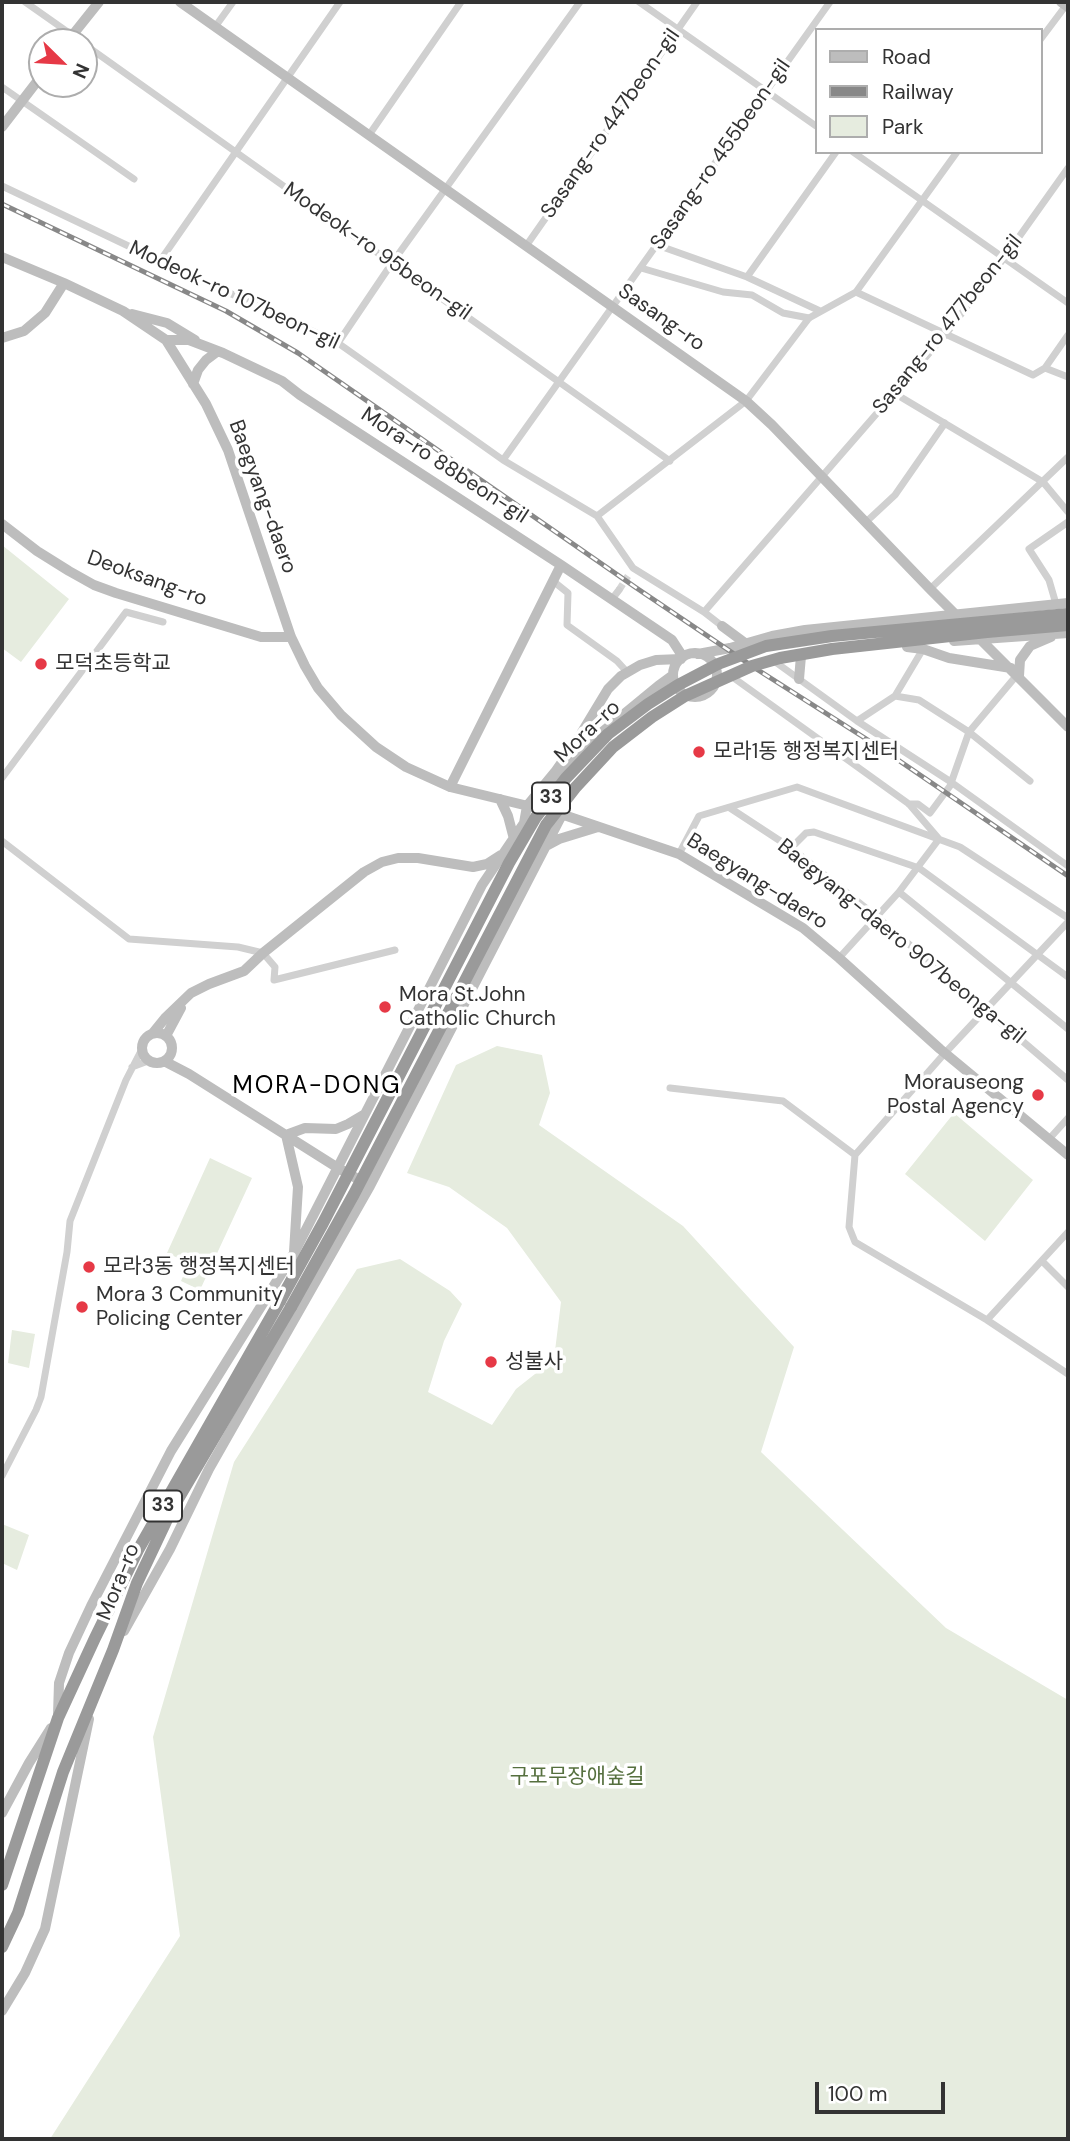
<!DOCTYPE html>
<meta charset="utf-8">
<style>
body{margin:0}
#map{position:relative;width:1070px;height:2141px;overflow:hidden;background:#fff;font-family:"DM Sans",sans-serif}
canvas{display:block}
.frame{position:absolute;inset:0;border:4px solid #333;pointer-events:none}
.legend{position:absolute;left:815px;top:28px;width:228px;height:126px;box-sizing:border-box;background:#fff;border:2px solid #adadad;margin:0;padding:9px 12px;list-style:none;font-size:21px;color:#333}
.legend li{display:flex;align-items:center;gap:14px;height:35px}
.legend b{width:35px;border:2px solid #adadad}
.north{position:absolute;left:28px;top:28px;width:70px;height:70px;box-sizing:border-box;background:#fff;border:2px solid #adadad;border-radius:50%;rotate:114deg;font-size:19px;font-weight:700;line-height:28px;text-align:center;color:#333}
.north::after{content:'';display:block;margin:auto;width:24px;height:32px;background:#e63946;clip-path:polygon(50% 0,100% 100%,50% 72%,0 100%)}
.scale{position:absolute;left:815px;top:2082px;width:130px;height:32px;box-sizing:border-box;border:4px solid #333;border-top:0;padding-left:9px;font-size:21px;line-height:24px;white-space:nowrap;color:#333;-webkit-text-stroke:5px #fff;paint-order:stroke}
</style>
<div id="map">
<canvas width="1070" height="2141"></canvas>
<div class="frame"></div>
<ul class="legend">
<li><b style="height:9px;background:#bdbdbd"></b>Road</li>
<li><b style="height:9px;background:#888"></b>Railway</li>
<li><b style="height:19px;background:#e6ecdf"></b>Park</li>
</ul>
<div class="north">N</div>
<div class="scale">100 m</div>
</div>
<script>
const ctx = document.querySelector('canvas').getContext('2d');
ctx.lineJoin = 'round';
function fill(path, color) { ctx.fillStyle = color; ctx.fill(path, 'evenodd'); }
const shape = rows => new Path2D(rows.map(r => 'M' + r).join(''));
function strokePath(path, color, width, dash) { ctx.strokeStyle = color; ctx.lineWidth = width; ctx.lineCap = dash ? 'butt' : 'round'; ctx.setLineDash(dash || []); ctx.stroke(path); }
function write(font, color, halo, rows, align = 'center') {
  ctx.font = font + ' "DM Sans","Noto Sans KR",sans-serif'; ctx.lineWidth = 7; ctx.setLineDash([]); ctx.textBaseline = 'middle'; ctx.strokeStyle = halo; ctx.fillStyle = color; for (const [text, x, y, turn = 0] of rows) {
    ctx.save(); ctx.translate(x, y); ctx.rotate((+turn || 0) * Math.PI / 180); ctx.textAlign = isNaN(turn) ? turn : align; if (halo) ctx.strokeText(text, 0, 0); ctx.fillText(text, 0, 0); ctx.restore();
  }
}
fill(shape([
 [2,545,69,599,21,662,2,648],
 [497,1046,542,1055,550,1093,539,1125,683,1226,794,1347,761,1452,946,1628,1068,1700,1068,2139,50,2139,180,1936,153,1737,234,1462,357,1269,400,1259,450,1291,462,1304,444,1341,428,1392,492,1425,516,1389,554,1359,561,1302,507,1228,449,1187,407,1173,456,1065],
 [954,1113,1033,1180,985,1241,905,1174],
 [210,1158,252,1178,200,1290,181,1281,189,1263,167,1253],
 [12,1330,35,1334,29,1368,8,1363],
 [2,1524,29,1535,17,1570,2,1563]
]), '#e6ecdf');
strokePath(shape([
 [619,590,628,576]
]), '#d6d6d6', 7, [7, 3.5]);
strokePath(shape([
 [25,2,82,42],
 [639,2,816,126],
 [215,27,233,2],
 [1040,40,1067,4],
 [84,44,670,461],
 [2,87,134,179],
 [369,135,461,2],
 [853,152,1068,303],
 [2,186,160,261,338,343,503,460,597,516],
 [657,245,747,277,820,311],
 [526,246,697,2],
 [160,261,340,2],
 [641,268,723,292,752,295,783,313,809,318],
 [747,277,836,152],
 [856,292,1033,375,1045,368,1068,377],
 [338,343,392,263,580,2],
 [1045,368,1068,335],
 [894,393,1043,482,1068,512],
 [503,460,830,2],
 [866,522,895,495,945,423],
 [553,581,568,593,567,625,617,661,628,673],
 [930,589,1068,457],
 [612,599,619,590],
 [1056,604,1049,580,1029,549,1068,522],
 [704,612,945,335,1004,258,1068,168],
 [722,626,704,612,633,568,597,516,746,401,809,318,856,292,957,152],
 [774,661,857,721,951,782,1068,866],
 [731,676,909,804,939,839,899,892,839,958],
 [895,696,923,649],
 [857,721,895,696,919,700,969,732,1030,781],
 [2,778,126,612,163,622],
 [909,804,918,804,930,813,950,786,969,732,1017,675],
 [730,808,791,848,877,917,1068,1080],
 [2,841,129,939,238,947,263,953,275,967,274,980,395,950],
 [791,848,806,833,814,832,919,868,1068,977],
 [679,854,699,816,797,787,960,847,1068,918],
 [899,892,1068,1029],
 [1068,922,945,1053,855,1155,849,1227,855,1242,987,1320,1068,1374],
 [132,1067,148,1061],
 [670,1088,783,1101,855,1155],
 [1050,1138,1068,1118],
 [1042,1261,1068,1287],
 [987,1320,1068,1232],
 [2,1476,36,1410,41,1397,67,1252,70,1221,126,1080,142,1049]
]), '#d0d0d0', 7);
strokePath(shape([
 [180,2,746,401,772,425,930,589,1068,727],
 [1061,2,1068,7],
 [67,42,99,2],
 [2,127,42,75],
 [2,257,64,283,123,311,166,340,206,404,228,450,291,637,305,666,318,688,341,715,376,747,406,767,450,787,561,814,679,854,803,928,839,958,940,1049,1068,1155],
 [132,314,167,323,195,340],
 [2,338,24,331,45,313,64,283],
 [166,340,189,340,223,353,282,381,300,395,561,565,672,640,683,657],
 [193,384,198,370,206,360,218,351],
 [2,524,37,551,69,571,94,585,116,593,261,637,291,637],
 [722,626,745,643],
 [954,641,1068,633],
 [907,647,923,649,949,658,1011,668],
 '673 675a22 22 0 1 1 44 0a22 22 0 1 1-44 0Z',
 [698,654,730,648,772,636,805,630,1068,603],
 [1019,676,1020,660,1030,646,1051,637],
 [799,679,801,656],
 [450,787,561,565],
 [500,799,508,816,514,839],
 [540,804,564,770,585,746,658,686,673,675],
 [544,847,559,839,598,827],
 '142 1048a15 15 0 1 1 30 0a15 15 0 1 1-30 0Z',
 [153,1033,166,1017,191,993,209,984,244,971,263,953,364,872,382,862,398,858,418,858,473,867,487,864,501,855],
 [166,1036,181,1008],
 [164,1061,189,1074,338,1168,367,1184],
 [286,1135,298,1187,294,1252],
 [286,1135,305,1128,336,1129,348,1124,365,1114],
 [124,1631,170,1549,209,1469,370,1186,565,809],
 [58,1715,59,1683,69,1653,91,1606,171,1451,293,1255,482,885,524,823,527,806,555,772,576,742,608,689,621,676,640,665,656,660,681,659],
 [2,1813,29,1763,51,1728],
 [2,2011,25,1973,45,1929,89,1719]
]), '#bdbdbd', 10);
strokePath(shape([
 [2,1885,58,1718,95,1638,138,1550,280,1301],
 [2,1947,18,1913,63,1772,113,1650,137,1583,171,1511,291,1307]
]), '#9a9a9a', 12);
const rail = shape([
 [2,204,226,311,298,353,635,587,758,670,882,749,1068,876]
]);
strokePath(rail, '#888', 5);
strokePath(rail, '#fff', 2.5, [8]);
strokePath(shape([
 [280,1301,323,1223,509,863,536,817,566,778,608,734,648,704,678,685,718,664,766,646,832,636,1068,614],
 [291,1307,354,1194,546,825,575,788,613,747,652,717,685,696,752,666,780,658,832,649,987,632,1068,625]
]), '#9a9a9a', 12);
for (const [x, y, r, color] of [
 [41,664,7,"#e63946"],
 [699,752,7,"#e63946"],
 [385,1007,7,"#e63946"],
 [1038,1095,7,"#e63946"],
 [89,1267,7,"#e63946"],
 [82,1307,7,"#e63946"],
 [491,1362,7,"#e63946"]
]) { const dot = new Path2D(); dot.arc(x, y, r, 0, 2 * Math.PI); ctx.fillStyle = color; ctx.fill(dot); strokePath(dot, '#fff', 2.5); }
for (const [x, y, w] of [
 [551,798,38],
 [163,1506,38]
]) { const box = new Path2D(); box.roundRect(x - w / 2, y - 15.5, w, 31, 5); ctx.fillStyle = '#fff'; ctx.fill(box); strokePath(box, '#333', 2); }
write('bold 19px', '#333', null, [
 ["33",551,798],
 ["33",163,1506]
]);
write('21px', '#333', '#fff', [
 ["Sasang-ro 447beon-gil",611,124,-55],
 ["Sasang-ro 455beon-gil",721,155,-55],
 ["Modeok-ro 95beon-gil",377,252,35],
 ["Modeok-ro 107beon-gil",234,296,25],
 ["Sasang-ro",661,318,35],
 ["Sasang-ro 477beon-gil",948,325,-51],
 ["Mora-ro 88beon-gil",444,466,33],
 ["Baegyang-daero",262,497,70],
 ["Deoksang-ro",147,579,20],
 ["Mora-ro",588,732,-43],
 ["Baegyang-daero",757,882,32],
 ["Baegyang-daero 907beonga-gil",901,942,39],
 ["Mora-ro",119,1582,-68]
]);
write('21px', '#333', '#fff', [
 ["모덕초등학교",55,664],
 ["모라1동 행정복지센터",713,752],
 ["Mora St.John",399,995],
 ["Catholic Church",399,1019],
 ["Morauseong",1024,1083,"right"],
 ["Postal Agency",1024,1107,"right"],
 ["모라3동 행정복지센터",103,1267],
 ["Mora 3 Community",96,1295],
 ["Policing Center",96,1319],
 ["성불사",505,1362]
], 'left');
write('21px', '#56703f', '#fff', [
 ["구포무장애숲길",577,1777]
]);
ctx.letterSpacing = '2px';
write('24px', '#000', '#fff', [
 ["MORA-DONG",317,1087]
]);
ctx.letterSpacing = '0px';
</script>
